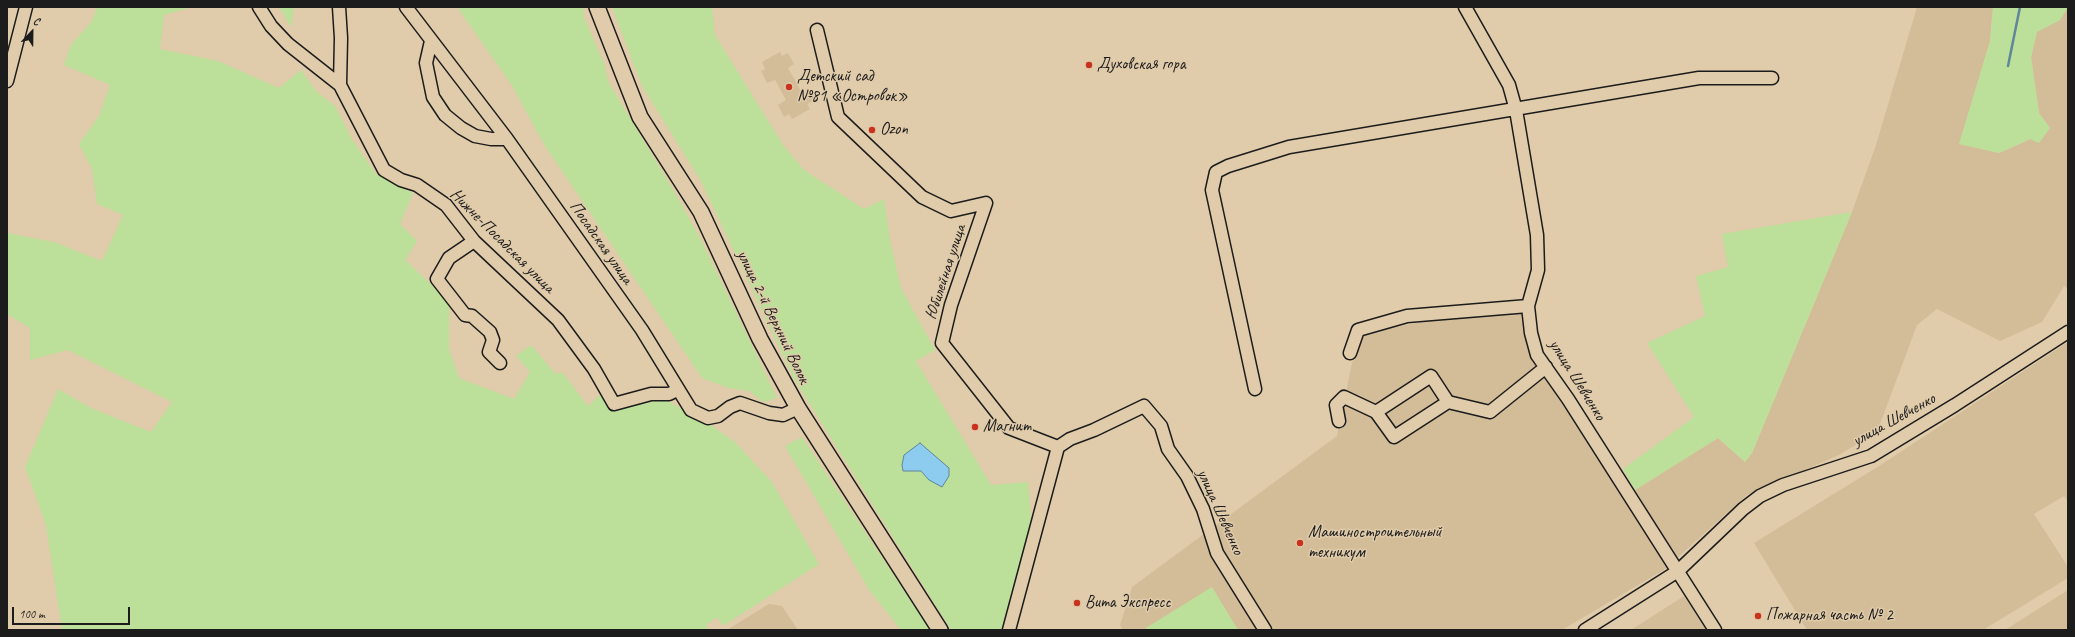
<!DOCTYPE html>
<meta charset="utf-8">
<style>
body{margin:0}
#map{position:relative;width:2075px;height:637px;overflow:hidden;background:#e0cbaa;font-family:Caveat,sans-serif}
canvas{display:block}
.frame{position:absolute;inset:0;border:8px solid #1c1c1c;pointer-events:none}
.north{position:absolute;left:12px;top:12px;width:40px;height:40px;-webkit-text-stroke:3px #e0cbaa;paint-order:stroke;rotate:22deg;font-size:11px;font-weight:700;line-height:16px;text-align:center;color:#1c1c1c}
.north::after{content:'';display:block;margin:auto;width:14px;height:18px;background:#1c1c1c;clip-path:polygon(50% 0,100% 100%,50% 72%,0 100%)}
.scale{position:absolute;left:12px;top:607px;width:118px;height:18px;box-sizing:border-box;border:2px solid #1c1c1c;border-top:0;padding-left:5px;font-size:12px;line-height:14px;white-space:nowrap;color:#1c1c1c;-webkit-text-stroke:3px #e0cbaa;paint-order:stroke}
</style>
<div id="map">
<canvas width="2075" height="637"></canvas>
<div class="frame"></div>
<div class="north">С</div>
<div class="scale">100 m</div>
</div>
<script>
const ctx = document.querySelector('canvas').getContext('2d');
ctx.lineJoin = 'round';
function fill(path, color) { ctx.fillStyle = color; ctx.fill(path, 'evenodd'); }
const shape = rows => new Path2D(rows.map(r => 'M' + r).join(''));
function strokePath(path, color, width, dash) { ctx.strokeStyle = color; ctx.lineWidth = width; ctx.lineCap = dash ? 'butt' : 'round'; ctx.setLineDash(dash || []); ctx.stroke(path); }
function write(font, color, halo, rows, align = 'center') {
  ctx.font = font + ' Caveat,sans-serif'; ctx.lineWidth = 3; ctx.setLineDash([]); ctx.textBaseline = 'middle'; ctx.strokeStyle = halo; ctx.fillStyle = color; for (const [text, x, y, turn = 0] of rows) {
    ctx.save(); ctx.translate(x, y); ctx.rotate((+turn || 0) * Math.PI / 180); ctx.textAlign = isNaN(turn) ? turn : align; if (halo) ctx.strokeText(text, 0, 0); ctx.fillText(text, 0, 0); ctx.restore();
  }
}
fill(shape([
 [1917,7,1993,7,1990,41,1960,144,1999,153,2031,139,2039,113,2031,57,2037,31,2060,20,2068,7,2068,289,2064,286,2042,322,2000,341,1937,309,1917,325,1877,432,1839,455,1747,495,1677,558,1635,490,1718,438,1745,462,1752,453,1852,212,1876,145],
 [780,52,782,56,788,53,794,64,788,68,802,93,808,90,814,101,807,104,810,109,792,119,789,114,784,117,778,105,786,100,775,80,767,83,761,71,765,69,762,62],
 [1514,305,1527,316,1526,345,1667,568,1562,630,1123,630,1120,625,1132,587,1337,436,1358,334],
 [2068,342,2068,501,2064,496,2034,514,2068,567,2068,578,1983,630,1807,630,1754,543,1879,466],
 [2068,590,2068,630,2005,630],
 [1684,596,1706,630,1631,630],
 [769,604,782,606,798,630,727,630]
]), '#d3bd99');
fill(shape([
 [97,7,192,7,164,15,160,49,218,61,279,88,301,70,316,91,335,106,353,141,376,174,413,193,400,224,417,241,405,260,449,301,449,349,459,378,514,399,530,372,516,356,531,345,556,374,562,372,588,406,603,392,613,411,657,395,711,425,736,443,772,482,819,564,723,626,717,617,706,625,709,630,200,629,62,630,46,525,25,467,58,389,91,408,151,432,172,402,68,350,30,360,30,328,7,314,7,233,54,242,102,261,123,215,97,204,92,169,79,144,99,116,110,85,64,65,71,45,92,21],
 [279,7,294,7,291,27],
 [457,7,583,7,584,17,604,64,609,83,678,198,703,244,777,398,763,402,749,391,728,388,702,378,545,146,511,84],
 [612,7,712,7,715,35,783,145,804,170,864,209,884,199,890,240,901,288,935,350,916,361,991,485,1028,482,1032,527,1005,630,951,630,793,377,701,181,642,86],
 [1993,7,2068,7,2060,20,2037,32,2031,57,2039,113,2050,128,2039,143,2030,139,1999,153,1959,144,1990,41],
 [1852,212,1752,453,1745,462,1718,438,1635,490,1623,469,1694,417,1647,343,1705,316,1696,276,1728,267,1722,234],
 [802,437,930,630,901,630,869,590,785,446],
 [1212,587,1238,630,1147,630,1146,628]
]), '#bce09a');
const water = shape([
 [920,443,949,468,949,476,942,487,929,480,921,471,903,471,902,465,904,455,920,443]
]);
fill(water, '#8dccee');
strokePath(water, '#60869a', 1);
strokePath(shape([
 [2008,66,2020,7]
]), '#60869a', 2.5);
const minor = shape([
 [259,7,271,26,288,44,340,85],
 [339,7,341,38,340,85,384,170,401,180,417,185,446,205,474,241,558,320,594,369,614,404,651,394,669,394,677,390],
 [406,7,507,139,642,330,691,410,708,418,718,416,730,407,740,403,769,413,783,415,798,408],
 [1465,7,1509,85,1516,110,1537,235,1538,270,1528,306],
 [817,30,838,117,922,197,951,211,986,203,951,305,942,343,1009,428,1058,447],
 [431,41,426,63,433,97,445,115,461,128,475,136,491,139,507,139],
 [7,81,26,7],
 [474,241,449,258,437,279,465,315,472,316,490,332,493,340,489,352,500,363],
 [1350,353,1358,330,1407,316,1528,306,1531,333,1537,355,1568,399,1715,630],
 [1255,389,1212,190,1216,172,1228,166,1289,147,1699,78,1772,78],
 [1376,412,1394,437,1448,402],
 [1339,421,1336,405,1344,397,1376,412,1431,376,1448,402,1490,412,1546,367],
 [1009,630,1058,447,1070,439,1094,430,1144,406,1161,426,1168,449,1187,476,1203,509,1217,553,1265,630],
 [1585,630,1678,571,1743,509,1760,496,1783,485,1871,456,1955,405,2068,332]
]);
const major = shape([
 [597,7,640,117,701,212,760,339,798,408,940,630]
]);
strokePath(minor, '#1c1c1c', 15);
strokePath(major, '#1c1c1c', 18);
strokePath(minor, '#e0cbaa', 12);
strokePath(major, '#e0cbaa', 15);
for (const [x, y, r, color] of [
 [1089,65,4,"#c8321e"],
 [789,87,4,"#c8321e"],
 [872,130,4,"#c8321e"],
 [975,427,4,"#c8321e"],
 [1300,543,4,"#c8321e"],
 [1077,603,4,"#c8321e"],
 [1758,616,4,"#c8321e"]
]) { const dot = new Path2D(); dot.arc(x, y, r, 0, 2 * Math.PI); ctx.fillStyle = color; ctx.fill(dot); strokePath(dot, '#e0cbaa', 1.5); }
write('17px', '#1c1c1c', '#e0cbaa', [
 ["Духовская гора",1097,65],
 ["Детский сад",797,77],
 ["№81 «Островок»",797,97],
 ["Ozon",880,130],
 ["Магнит",983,427],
 ["Машиностроительный",1308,533],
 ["техникум",1308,553],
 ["Вита Экспресс",1085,603],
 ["Пожарная часть № 2",1766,616]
], 'left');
write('17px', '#1c1c1c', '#e0cbaa', [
 ["Нижне-Посадская улица",502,241,45],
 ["Посадская улица",601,243,55],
 ["Юбилейная улица",946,272,-72],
 ["улица 2-й Верхний Волок",773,317,64],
 ["улица Шевченко",1577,380,58],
 ["улица Шевченко",1894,420,-29],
 ["улица Шевченко",1220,512,66]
]);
</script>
